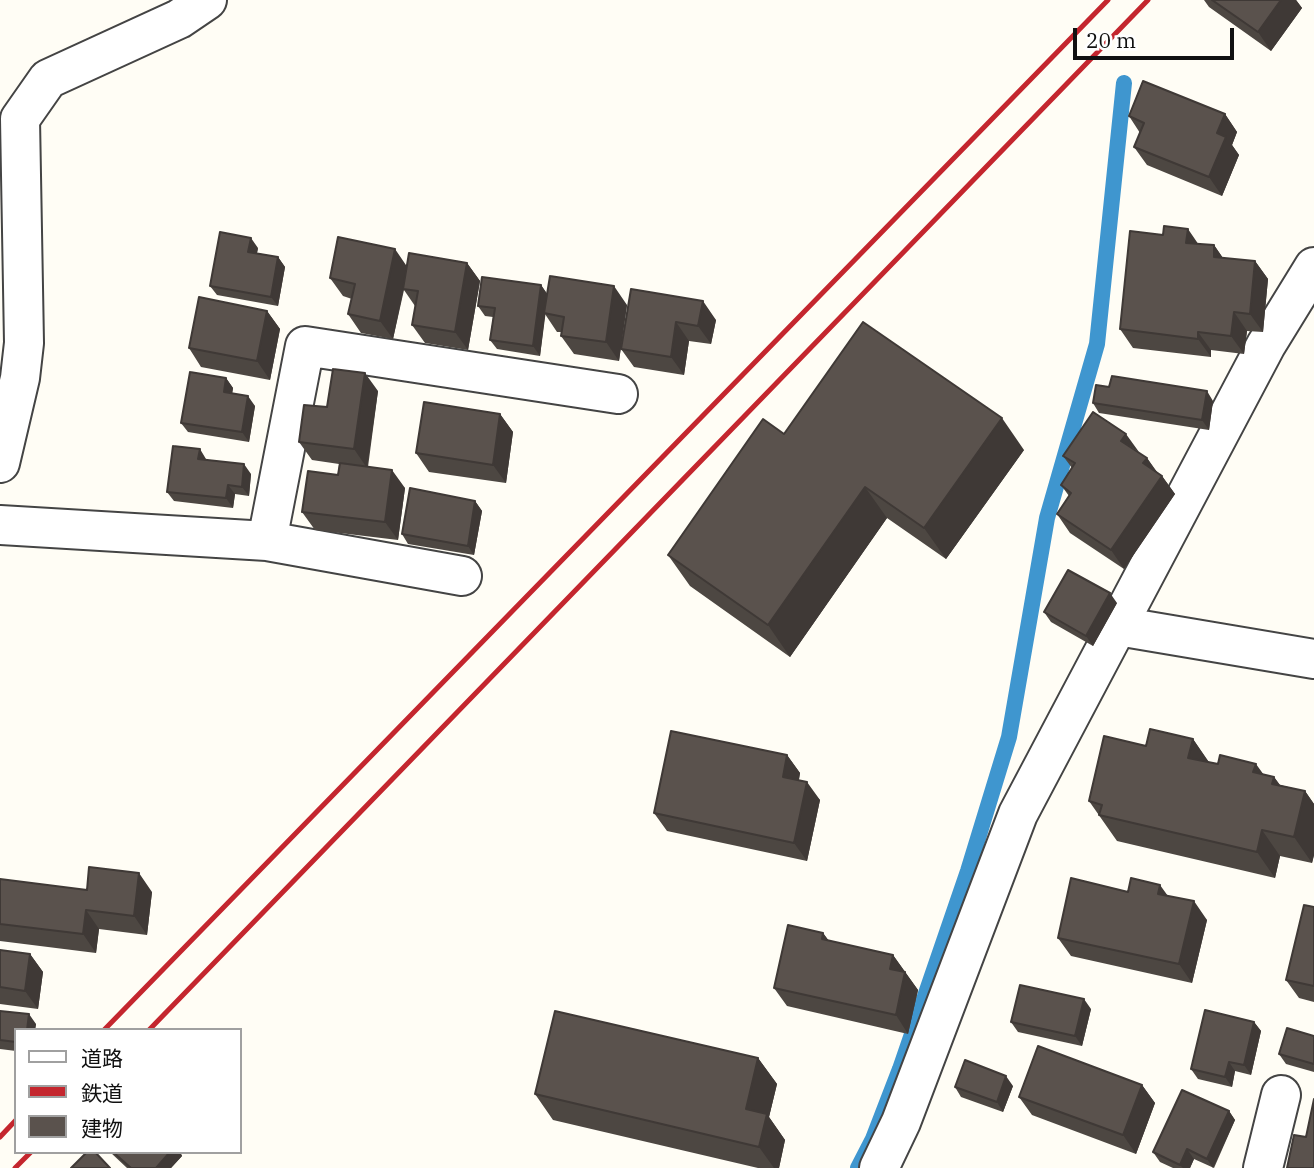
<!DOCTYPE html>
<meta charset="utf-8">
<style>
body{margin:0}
#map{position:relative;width:1314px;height:1168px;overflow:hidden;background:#fffdf5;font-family:"IBM Plex Serif","Noto Sans JP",serif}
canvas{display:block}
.legend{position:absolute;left:14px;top:1028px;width:228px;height:126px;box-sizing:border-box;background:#fff;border:2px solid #a0a0a0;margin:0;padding:9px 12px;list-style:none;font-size:21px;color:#111}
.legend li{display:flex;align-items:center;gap:14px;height:35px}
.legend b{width:35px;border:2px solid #a0a0a0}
.scale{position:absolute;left:1073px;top:28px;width:161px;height:32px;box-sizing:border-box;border:4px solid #111;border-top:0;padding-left:9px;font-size:21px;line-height:24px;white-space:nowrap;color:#111;-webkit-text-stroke:5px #fff;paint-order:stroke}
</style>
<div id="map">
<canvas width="1314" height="1168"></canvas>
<ul class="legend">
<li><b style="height:9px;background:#fff"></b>道路</li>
<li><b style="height:9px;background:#c4262e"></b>鉄道</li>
<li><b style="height:19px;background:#5a524d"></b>建物</li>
</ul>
<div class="scale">20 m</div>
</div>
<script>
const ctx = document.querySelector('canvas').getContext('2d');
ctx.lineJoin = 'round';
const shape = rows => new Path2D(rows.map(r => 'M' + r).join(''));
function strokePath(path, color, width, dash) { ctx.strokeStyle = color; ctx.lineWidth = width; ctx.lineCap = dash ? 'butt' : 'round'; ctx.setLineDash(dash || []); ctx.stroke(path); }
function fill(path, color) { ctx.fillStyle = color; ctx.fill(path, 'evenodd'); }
strokePath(shape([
 [858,1168,873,1139,900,1069,968,871,1009,737,1047,518,1097,344,1124,83]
]), '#3f96cf', 16);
const minor = shape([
 [0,463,20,378,24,343,20,119,48,79,179,19,207,0],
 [0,525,267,541,462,576],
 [267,541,305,346,618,394],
 [1118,626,1314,659],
 [879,1168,901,1122,1018,814,1266,345,1314,267],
 [1263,1168,1281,1095]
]);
strokePath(minor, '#444', 42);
strokePath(minor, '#fff', 38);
strokePath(shape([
 [104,1030,1108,0],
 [149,1030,1148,0],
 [0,1137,16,1120],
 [15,1168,31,1152]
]), '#c4262e', 5);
fill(shape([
 [1204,0,1296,0,1302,8,1271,51,1209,7],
 [1225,114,1237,132,1232,145,1239,155,1222,196,1147,165,1134,147,1140,133,1129,116],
 [1198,244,1214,245,1223,258,1255,261,1268,279,1263,332,1247,331,1244,354,1211,350,1211,357,1133,348,1120,329],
 [258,248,257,253,278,257,285,267,278,306,217,295,210,286],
 [467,263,480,281,468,350,425,343,412,325,415,306,404,290,393,339,361,333,348,314,352,299,343,296,330,278,407,266],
 [541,285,547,294,627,305,619,361,574,354,561,336,561,332,557,332,545,314,540,356,497,349,490,340,493,317,485,316,478,306],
 [631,289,716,320,711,344,689,341,684,375,634,367,621,349],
 [267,311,280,329,270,380,201,367,189,348],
 [226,378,233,388,232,393,255,406,249,442,188,432,181,423],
 [378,391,368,467,405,488,398,540,315,530,302,512,338,475,339,464,312,460,299,442,327,407],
 [1213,401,1209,430,1099,413,1093,403],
 [500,414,513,432,506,483,429,472,416,453],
 [784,434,1024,450,946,559,887,518,790,657,690,586,668,555],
 [1139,453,1147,458,1157,473,1162,476,1175,494,1124,569,1070,533,1057,514,1069,496,1061,485,1072,468,1063,456],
 [206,459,206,460,251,474,249,496,235,494,233,508,174,501,167,492],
 [475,501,482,511,474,555,408,544,402,534],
 [1117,603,1093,646,1051,622,1044,612],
 [1193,739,1209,763,1274,777,1280,785,1305,791,1314,804,1314,855,1312,863,1280,856,1275,878,1117,841,1089,801,1146,746],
 [787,755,800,773,799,780,820,800,807,861,667,831,654,813],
 [0,879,87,890,152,892,147,935,99,929,96,953,0,941],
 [1128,892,1168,896,1207,920,1192,983,1071,956,1058,938],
 [1314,907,1314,1002,1299,998,1286,980],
 [823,933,829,941,893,955,918,990,908,1034,787,1006,774,988],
 [0,950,30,954,43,972,38,1009,0,1004],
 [1091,1009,1082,1046,1018,1032,1011,1022],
 [0,1011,36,1024,35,1030,16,1030,16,1051,0,1049],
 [1254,1022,1261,1031,1251,1075,1235,1071,1232,1087,1198,1079,1191,1069],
 [1314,1036,1314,1072,1286,1064,1279,1054],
 [758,1058,777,1084,769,1117,785,1140,779,1168,758,1168,553,1120,535,1094],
 [1142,1085,1155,1103,1136,1154,1032,1115,1019,1097],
 [1013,1086,1003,1112,961,1097,955,1087],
 [1229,1111,1235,1120,1214,1168,1194,1159,1190,1168,1173,1168,1160,1162,1153,1152],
 [110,1152,180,1152,182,1156,171,1168,127,1168]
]), '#4d4742');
fill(shape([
 [1281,0,1296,0,1302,8,1271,51,1258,32],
 [1225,114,1237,132,1232,145,1239,155,1222,196,1209,177,1217,133],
 [1188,229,1201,248,1186,243],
 [251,238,258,248,255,262,248,252],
 [1214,245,1227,264,1214,257],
 [395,249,408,268,393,339,380,321],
 [278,257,285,267,278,306,271,297],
 [1255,261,1268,279,1263,332,1250,314],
 [467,263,480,281,468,350,455,332],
 [541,285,548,295,540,356,533,346],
 [614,286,627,305,619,361,606,342],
 [703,301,716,320,711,344,698,326],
 [267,311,280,329,270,380,257,361],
 [1234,312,1247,331,1244,354,1231,336],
 [676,322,689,341,684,375,671,357],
 [1198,332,1211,350,1211,357,1198,339],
 [365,373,378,391,367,468,354,449],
 [226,378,233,388,231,402,224,392],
 [1207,391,1213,401,1209,430,1202,420],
 [248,396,255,406,249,442,242,432],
 [500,414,513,432,506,483,493,465],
 [1002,418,1024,450,946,559,924,528],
 [1126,434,1139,452,1121,441],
 [200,449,206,459,205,468,198,459],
 [1147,458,1160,476,1143,463],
 [244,464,251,474,249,496,242,487],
 [392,470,405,488,398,540,385,522],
 [1162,476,1175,494,1124,569,1111,550],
 [228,485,235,494,233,508,226,498],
 [865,487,887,518,790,657,768,625],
 [475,501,482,511,474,555,468,546],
 [1110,593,1117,603,1093,646,1086,636],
 [1193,739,1211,765,1188,758],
 [787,755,800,773,796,795,783,777],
 [1256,764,1274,789,1253,772],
 [1274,777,1292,802,1272,784],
 [807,782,820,800,807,861,794,843],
 [1305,791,1314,804,1314,855,1312,863,1294,837],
 [1262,830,1280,856,1275,878,1257,852],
 [139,873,152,892,147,935,134,916],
 [1160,885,1173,903,1158,894],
 [1194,901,1207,920,1192,983,1179,964],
 [86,910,99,929,96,953,83,934],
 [823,933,836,951,822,939],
 [30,954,43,972,38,1009,25,991],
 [893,955,918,990,908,1034,896,1015,890,969],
 [1084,999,1091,1009,1082,1046,1075,1036],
 [29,1014,36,1024,35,1030,27,1030],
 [1254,1022,1261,1031,1251,1075,1244,1065],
 [758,1058,777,1084,769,1117,785,1140,779,1168,774,1168,759,1147,746,1109],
 [1229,1062,1235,1071,1232,1087,1225,1077],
 [1006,1076,1013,1086,1003,1112,997,1102],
 [1142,1085,1155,1103,1136,1154,1123,1135],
 [1229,1111,1235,1120,1213,1168,1207,1159],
 [1187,1149,1194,1159,1190,1168,1183,1168,1180,1165],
 [170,1152,180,1152,182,1156,171,1168,156,1168]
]), '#3f3936');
const building = shape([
 [1212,0,1281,0,1258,32,1212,0],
 [1143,81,1225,114,1217,133,1226,137,1209,177,1134,147,1144,123,1129,116,1143,81],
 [1164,226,1188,229,1186,243,1214,245,1214,257,1255,261,1250,314,1234,312,1231,336,1198,332,1198,339,1120,329,1130,231,1163,235,1164,226],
 [220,232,251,238,248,252,278,257,271,297,210,286,220,232],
 [338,237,395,249,380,321,348,314,355,284,330,278,338,237],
 [409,253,467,263,455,332,412,325,418,291,403,289,409,253],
 [550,276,614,286,606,342,561,336,564,317,544,313,550,276],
 [482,277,541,285,533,346,490,340,495,308,478,306,482,277],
 [631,289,703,301,698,326,676,322,671,357,621,349,631,289],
 [199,297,267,311,257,361,189,348,199,297],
 [863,322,1002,418,924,528,865,487,768,625,668,555,763,419,784,434,863,322],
 [333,369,365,373,354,449,299,442,304,405,327,407,333,369],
 [190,372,226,378,224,392,248,396,242,432,181,423,190,372],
 [1112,376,1207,391,1202,420,1093,403,1096,385,1109,387,1112,376],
 [424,402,500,414,493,465,416,453,424,402],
 [1093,412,1126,434,1121,441,1147,458,1143,463,1162,476,1111,550,1057,514,1071,493,1061,485,1075,463,1063,456,1093,412],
 [173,446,200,449,198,459,244,464,242,487,228,485,226,498,167,492,173,446],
 [340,463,392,470,385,522,302,512,308,471,338,475,340,463],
 [410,488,475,501,468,546,402,534,410,488],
 [1068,570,1110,593,1086,636,1044,612,1068,570],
 [1150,729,1193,739,1188,758,1218,764,1220,755,1256,764,1253,772,1274,777,1272,784,1305,791,1294,837,1262,830,1257,852,1099,815,1102,805,1089,801,1104,736,1146,746,1150,729],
 [671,731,787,755,783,777,807,782,794,843,654,813,671,731],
 [89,867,139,873,134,916,86,910,83,934,0,924,0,879,87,890,89,867],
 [1071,878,1128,892,1131,878,1160,885,1158,894,1194,901,1179,964,1058,938,1071,878],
 [1304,905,1314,907,1314,986,1286,980,1304,905],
 [788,925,823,933,822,939,893,955,890,969,905,972,896,1015,774,988,788,925],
 [0,950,30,954,25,991,0,987,0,950],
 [1020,985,1084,999,1075,1036,1011,1022,1020,985],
 [1205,1010,1254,1022,1244,1065,1229,1062,1225,1077,1191,1069,1205,1010],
 [0,1011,29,1014,27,1030,16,1030,16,1042,0,1040,0,1011],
 [555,1011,758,1058,746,1109,767,1114,759,1147,535,1094,555,1011],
 [1287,1028,1314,1036,1314,1064,1279,1054,1287,1028],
 [1038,1046,1142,1085,1123,1135,1019,1097,1038,1046],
 [965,1060,1006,1076,997,1102,955,1087,965,1060],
 [1182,1090,1229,1111,1207,1159,1187,1149,1180,1165,1153,1152,1182,1090],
 [1314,1099,1314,1168,1287,1168,1294,1135,1306,1137,1314,1099],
 [87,1152,95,1152,110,1168,71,1168,87,1152],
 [113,1152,170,1152,156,1168,131,1168,113,1152]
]);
fill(building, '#5a524d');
strokePath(building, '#3f3936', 2);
</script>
